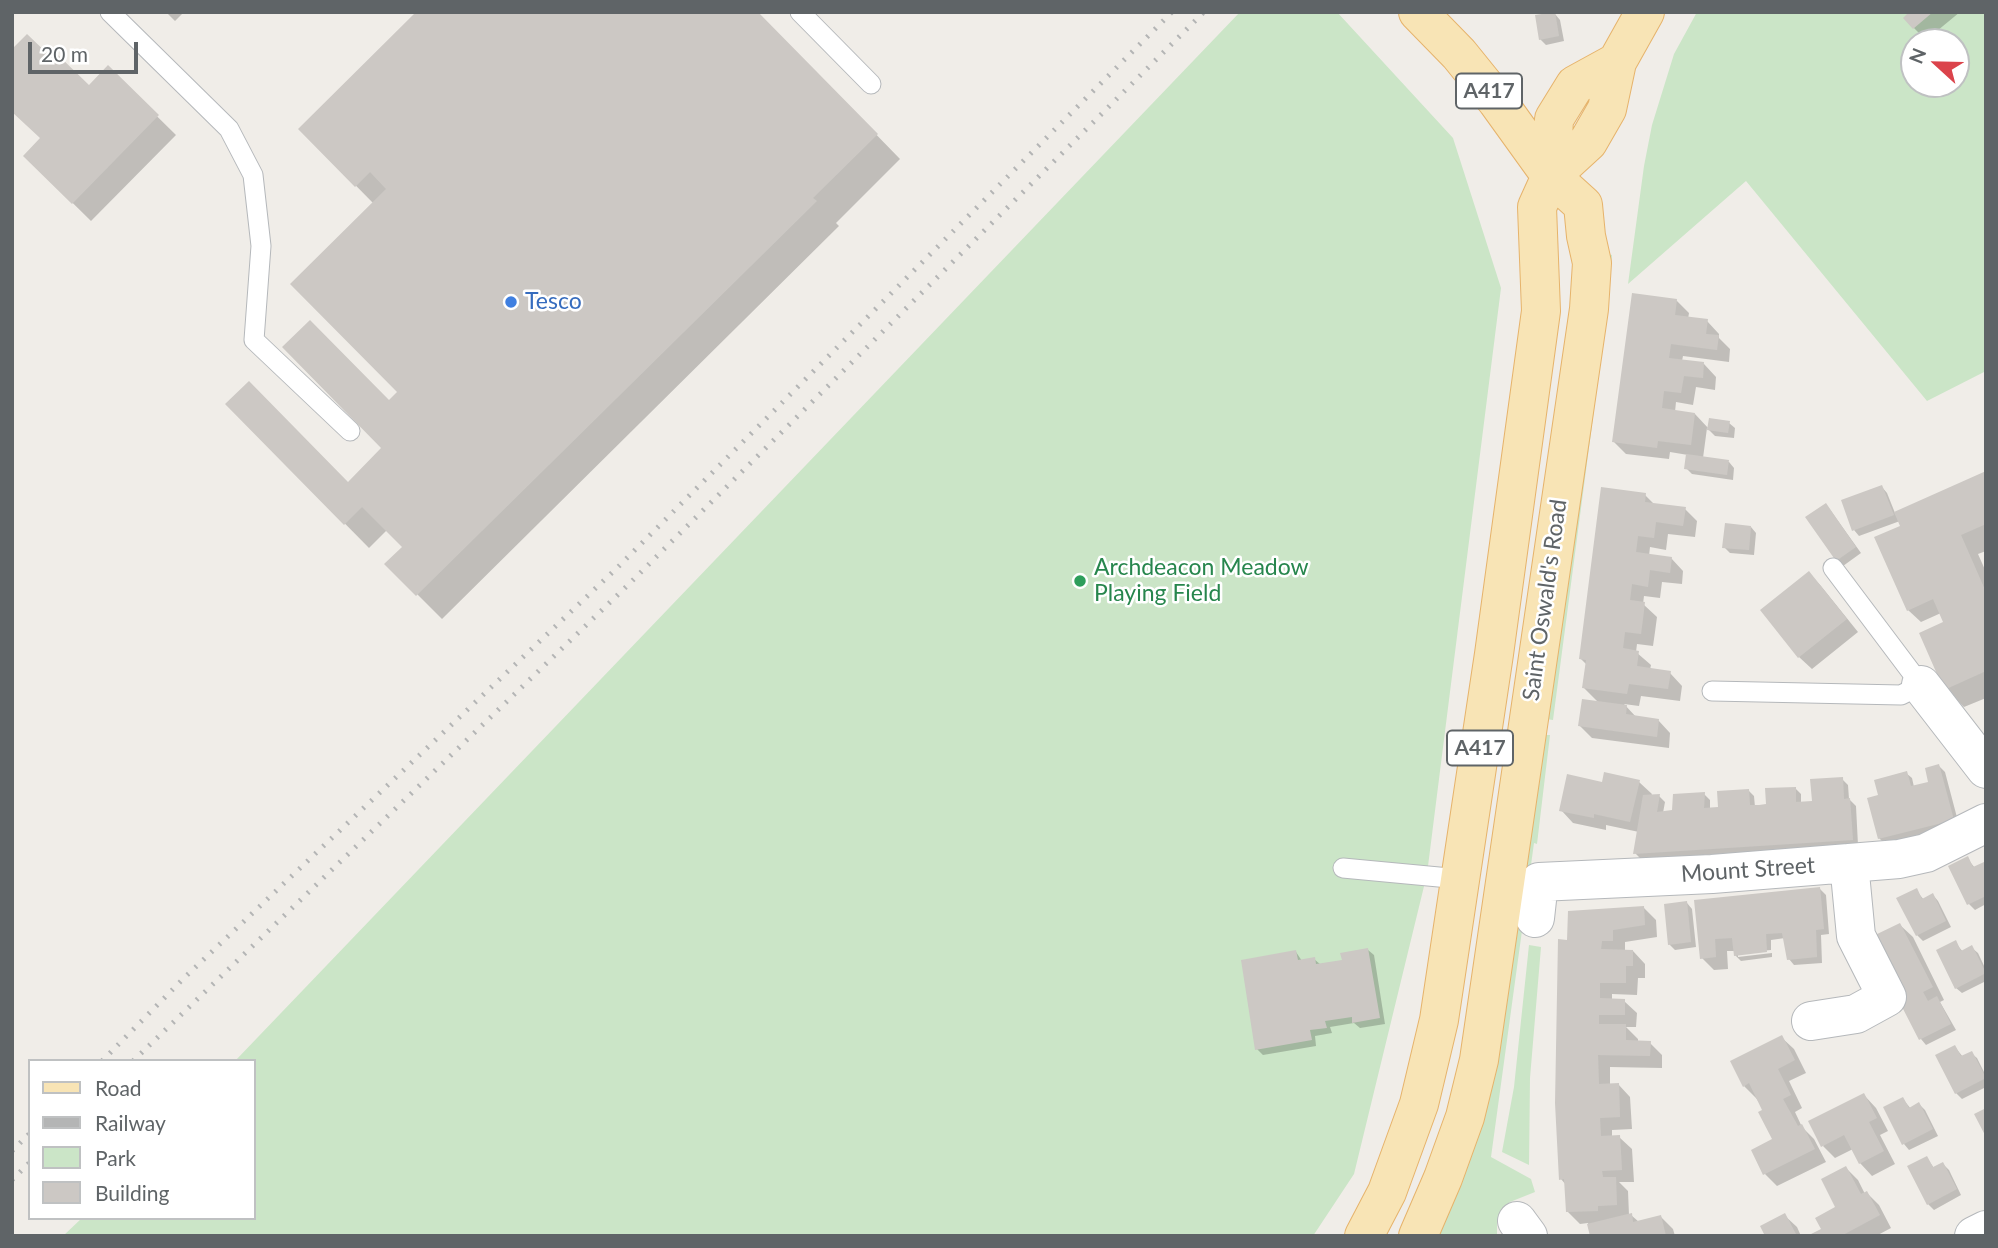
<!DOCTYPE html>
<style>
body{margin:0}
#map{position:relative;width:1998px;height:1248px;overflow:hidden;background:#f0ede8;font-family:Lato,sans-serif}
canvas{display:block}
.frame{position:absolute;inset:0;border:14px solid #5f6467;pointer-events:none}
.legend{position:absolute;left:28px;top:1059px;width:228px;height:161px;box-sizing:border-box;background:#fff;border:2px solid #bfc1c2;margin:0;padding:9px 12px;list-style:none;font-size:21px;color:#5f6467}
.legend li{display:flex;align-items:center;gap:14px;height:35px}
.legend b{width:35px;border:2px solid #bfc1c2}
.north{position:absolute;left:1900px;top:28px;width:70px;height:70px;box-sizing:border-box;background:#fff;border:2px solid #bfc1c2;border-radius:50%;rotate:292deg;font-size:19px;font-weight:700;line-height:28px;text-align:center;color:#5f6467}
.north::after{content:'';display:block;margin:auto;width:24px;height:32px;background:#db434b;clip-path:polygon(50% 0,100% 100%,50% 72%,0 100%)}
.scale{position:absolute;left:28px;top:42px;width:110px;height:32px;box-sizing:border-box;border:4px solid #5f6467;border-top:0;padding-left:9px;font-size:21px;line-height:24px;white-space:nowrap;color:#5f6467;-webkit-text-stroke:5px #fff;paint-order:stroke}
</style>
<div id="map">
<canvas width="1998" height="1248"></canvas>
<div class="frame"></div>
<ul class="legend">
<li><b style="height:9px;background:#f8e4b5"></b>Road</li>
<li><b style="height:9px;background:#b4b5b5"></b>Railway</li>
<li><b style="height:19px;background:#cbe5c7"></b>Park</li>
<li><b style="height:19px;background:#ccc8c4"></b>Building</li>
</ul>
<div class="north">N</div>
<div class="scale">20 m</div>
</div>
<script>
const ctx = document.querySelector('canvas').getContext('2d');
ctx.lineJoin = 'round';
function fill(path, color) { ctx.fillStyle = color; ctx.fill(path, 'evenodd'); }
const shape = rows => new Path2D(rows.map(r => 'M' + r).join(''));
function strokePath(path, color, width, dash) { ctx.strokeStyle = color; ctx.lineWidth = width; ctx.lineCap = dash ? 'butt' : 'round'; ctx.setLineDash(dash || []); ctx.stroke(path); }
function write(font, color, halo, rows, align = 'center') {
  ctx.font = font + ' Lato,sans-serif'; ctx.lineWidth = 5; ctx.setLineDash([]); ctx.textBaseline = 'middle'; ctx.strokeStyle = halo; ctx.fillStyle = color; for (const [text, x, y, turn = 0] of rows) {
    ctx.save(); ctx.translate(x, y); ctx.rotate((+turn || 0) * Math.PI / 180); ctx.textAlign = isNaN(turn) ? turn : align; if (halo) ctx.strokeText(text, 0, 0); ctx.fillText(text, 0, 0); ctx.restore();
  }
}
fill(shape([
 [1240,12,1337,12,1453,138,1501,288,1427,874,1354,1174,1313,1236,63,1236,82,1218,254,1218,254,1061,235,1061],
 [1697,12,1986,12,1986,371,1927,401,1746,181,1628,284,1644,166,1652,125,1674,54],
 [1914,42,1956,42,1956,84,1914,84],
 [1607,254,1612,255,1606,319,1553,720,1546,719],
 [1543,735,1550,735,1537,844,1534,843,1491,1157,1531,1179,1535,1192,1510,1202,1501,1211,1497,1222,1497,1236,1436,1236],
 [1529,945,1541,947,1530,1078,1529,1165,1502,1152,1514,1087]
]), '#cbe5c7');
fill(shape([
 [166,12,184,12,175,21],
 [757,12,900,159,836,223,839,226,442,619,387,564,404,547,387,530,369,548,227,404,348,484,384,448,390,402,399,392,373,203,300,129],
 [1912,12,1960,12,1926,40,1914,28],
 [1555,14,1560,20,1564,41,1546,45,1540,39],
 [53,62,89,87,108,68,176,135,91,221,25,156,42,139],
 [1676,300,1689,313,1688,319,1707,321,1719,334,1719,338,1730,349,1729,362,1683,356,1682,361,1704,364,1716,377,1715,390,1696,387,1693,405,1676,402,1675,412,1695,414,1709,429,1729,423,1735,428,1734,438,1715,436,1707,428,1703,458,1729,462,1734,468,1733,480,1692,474,1686,468,1688,455,1670,452,1669,459,1626,454,1614,442],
 [1986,473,1986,551,1978,554,1986,572,1986,698,1964,707,1945,689,1945,623,1941,613,1921,622,1908,610,1902,527,1900,521,1859,536,1854,530,1882,487,1887,493,1895,513],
 [1645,495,1655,505,1685,509,1697,521,1695,537,1668,534,1666,550,1650,547,1649,556,1671,558,1683,571,1682,584,1662,582,1660,598,1644,596,1643,604,1657,617,1655,632,1653,646,1637,644,1636,652,1651,665,1650,670,1670,673,1682,686,1680,701,1641,696,1639,706,1624,704,1637,718,1658,720,1670,733,1669,748,1592,738,1580,726,1599,703,1584,688,1587,665,1580,658],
 [1831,511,1861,553,1843,566,1837,560],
 [1751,527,1756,533,1754,555,1730,553,1724,547],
 [1809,573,1821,586,1858,632,1812,669,1799,657,1763,610],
 [1939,766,1945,772,1959,825,1885,844,1879,838,1880,796,1906,773,1912,778,1914,787,1930,783],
 [1842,779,1848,785,1849,799,1856,806,1858,845,1641,859,1635,853,1639,832,1606,825,1606,830,1573,823,1561,810,1604,784,1639,782,1652,794,1651,796,1659,796,1665,802,1663,813,1674,812,1704,794,1710,800,1710,810,1720,809,1749,791,1754,796,1755,807,1768,806,1795,788,1801,794,1801,804,1814,803],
 [1967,858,1975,868,1986,866,1986,904,1975,910,1969,904],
 [1820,889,1826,895,1829,934,1821,935,1822,963,1794,965,1789,959,1785,938,1771,940,1771,950,1738,953,1738,957,1772,953,1772,957,1741,961,1735,955,1735,951,1727,951,1728,969,1714,970,1702,958,1696,901],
 [1916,890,1924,900,1933,895,1938,901,1951,927,1923,941,1917,935],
 [1687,903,1692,909,1696,947,1675,950,1669,944],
 [1644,908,1656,920,1657,937,1625,942,1625,951,1633,951,1645,964,1645,978,1638,978,1637,995,1612,994,1612,1000,1624,1001,1637,1013,1636,1027,1626,1027,1638,1039,1638,1042,1650,1043,1662,1055,1662,1068,1610,1067,1610,1085,1618,1084,1630,1097,1632,1129,1612,1130,1612,1137,1619,1137,1632,1149,1634,1182,1619,1182,1628,1191,1629,1215,1631,1215,1639,1222,1661,1217,1673,1229,1675,1236,1591,1236,1588,1223,1580,1224,1567,1211,1566,1185,1561,1179,1568,942],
 [1900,925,1913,937,1944,1000,1940,1002,1956,1030,1926,1045,1921,1039,1903,1004],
 [1955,942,1963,952,1972,948,1978,953,1986,970,1986,981,1962,993,1956,988],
 [1368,950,1374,955,1385,1024,1360,1028,1354,1023,1330,1027,1332,1033,1315,1036,1316,1046,1263,1055,1257,1049,1296,952,1302,961,1314,959,1321,965,1344,962],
 [1781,1037,1794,1049,1806,1073,1789,1081,1802,1108,1795,1112,1802,1127,1814,1139,1826,1162,1777,1186,1765,1174,1775,1140,1765,1111,1756,1098,1744,1086],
 [1955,1047,1963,1057,1971,1053,1977,1058,1986,1076,1986,1087,1962,1099,1956,1093],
 [1864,1095,1876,1108,1888,1131,1880,1135,1895,1164,1872,1176,1860,1163,1853,1149,1835,1158,1823,1146],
 [1903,1099,1911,1109,1919,1104,1925,1110,1938,1136,1909,1150,1904,1144,1885,1108],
 [1927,1158,1934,1168,1943,1164,1949,1170,1961,1195,1934,1210,1928,1204],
 [1846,1168,1858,1180,1865,1194,1867,1193,1879,1205,1891,1228,1876,1236,1811,1236,1823,1229,1838,1208],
 [1784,1215,1797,1227,1801,1236,1767,1236]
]), '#0003');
fill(shape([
 [416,12,758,12,878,134,813,198,817,201,416,596,384,564,402,547,362,507,344,525,225,404,249,381,348,482,381,448,282,347,310,320,389,400,397,392,290,284,386,189,370,172,355,187,298,129],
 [1555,12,1559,36,1539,40,1535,15],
 [1909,12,1933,12,1913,29,1903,18],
 [27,34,53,59,58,55,89,85,108,65,159,115,72,204,23,156,40,138,12,112,12,49],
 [1632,293,1677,299,1675,315,1708,319,1706,334,1719,335,1717,350,1671,344,1669,358,1704,362,1703,378,1684,376,1681,393,1664,391,1662,408,1695,413,1691,445,1658,441,1657,448,1612,442],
 [1709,418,1730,421,1728,433,1707,430],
 [1686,454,1729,460,1727,475,1684,469],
 [1986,471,1986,524,1961,535,1986,592,1986,671,1944,690,1919,633,1943,622,1933,599,1907,611,1874,537,1900,526,1894,512],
 [1882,485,1894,515,1852,531,1841,500],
 [1601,487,1646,493,1645,502,1686,507,1683,526,1656,522,1654,538,1638,536,1636,552,1672,557,1670,573,1650,570,1648,587,1632,584,1630,600,1645,602,1643,619,1641,634,1625,632,1623,648,1639,651,1637,666,1671,671,1668,689,1629,684,1627,694,1582,688,1586,660,1579,659],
 [1826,503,1856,547,1836,561,1805,517],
 [1725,523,1751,526,1749,550,1722,548],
 [1809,571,1847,619,1798,658,1760,610],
 [1582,699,1627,705,1626,714,1659,719,1657,737,1578,726],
 [1939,764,1954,820,1878,839,1867,798,1878,795,1874,780,1907,771,1911,786,1928,782,1925,768],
 [1604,772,1640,780,1630,822,1594,814,1594,818,1559,811,1567,774,1602,782],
 [1843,777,1844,799,1850,798,1853,840,1633,854,1643,795,1660,794,1657,812,1672,810,1673,794,1705,792,1704,808,1718,807,1717,791,1749,789,1750,805,1759,805,1766,804,1765,788,1796,787,1796,802,1812,801,1810,779],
 [1968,856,1973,867,1984,862,1986,865,1986,896,1967,905,1948,866],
 [1820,887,1824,929,1816,930,1817,957,1787,960,1782,933,1766,934,1767,952,1734,956,1732,938,1715,939,1716,957,1700,959,1694,900],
 [1917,888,1922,899,1933,893,1946,921,1916,936,1896,898],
 [1687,901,1691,942,1668,945,1664,904],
 [1644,906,1645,925,1613,930,1613,941,1602,941,1601,949,1633,950,1633,966,1626,966,1626,983,1600,983,1600,998,1625,999,1625,1015,1599,1015,1599,1024,1626,1024,1626,1040,1651,1041,1650,1056,1598,1055,1599,1084,1619,1083,1620,1117,1600,1118,1601,1136,1620,1135,1622,1170,1602,1171,1603,1177,1616,1177,1617,1205,1598,1206,1598,1211,1566,1212,1564,1179,1559,1180,1555,1103,1558,939,1567,940,1568,911],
 [1900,923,1933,987,1923,992,1928,1001,1937,996,1951,1024,1919,1040,1900,1003,1905,1001,1873,936],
 [1956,940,1961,951,1972,945,1986,973,1955,989,1936,950],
 [1368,948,1380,1018,1352,1023,1352,1017,1325,1021,1327,1028,1310,1030,1312,1040,1255,1050,1241,960,1296,950,1298,960,1315,957,1316,964,1342,960,1340,953],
 [1782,1035,1795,1060,1778,1069,1791,1095,1783,1099,1798,1126,1802,1124,1815,1149,1763,1175,1751,1150,1772,1139,1758,1112,1762,1110,1749,1083,1743,1087,1730,1061],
 [1955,1045,1961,1056,1972,1051,1986,1078,1955,1094,1935,1055],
 [1864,1093,1877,1118,1869,1122,1884,1151,1859,1164,1844,1135,1821,1147,1808,1121],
 [1903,1097,1909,1108,1919,1102,1933,1129,1902,1145,1883,1107],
 [1986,1108,1986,1137,1974,1114],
 [1927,1156,1933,1167,1943,1162,1957,1189,1927,1205,1907,1166],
 [1846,1166,1861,1194,1867,1191,1880,1215,1841,1236,1807,1236,1821,1229,1815,1218,1835,1207,1821,1179],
 [1632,1213,1633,1222,1661,1215,1666,1236,1590,1236,1587,1224],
 [1785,1213,1797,1236,1765,1236,1760,1226]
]), '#ccc8c4');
const lane = shape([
 [110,12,229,129,253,175,261,246,254,340,350,431],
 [800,12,871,84],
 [1712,691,1901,695,1921,685,1833,568],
 [1343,868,1460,879]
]);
const street = shape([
 [1921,685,1986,769],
 [1535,918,1539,882,1712,874,1899,859,1926,853,1986,823],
 [1811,1021,1856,1014,1887,997,1856,936,1849,863],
 [1517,1221,1528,1236],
 [1974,1236,1986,1230]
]);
const primary = shape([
 [1551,176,1554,119,1575,85,1617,62],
 [1364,1236,1387,1192,1419,1104,1439,1020,1494,654,1541,311,1537,207,1551,176,1588,142,1607,109,1617,62,1645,12],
 [1418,1236,1443,1178,1465,1117,1479,1060,1589,309,1592,263,1586,236,1583,205,1551,176,1497,101,1459,54,1418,12]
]);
strokePath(lane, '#b5b8bb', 21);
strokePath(street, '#b5b8bb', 40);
strokePath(primary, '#e6b36b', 40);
strokePath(lane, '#fff', 19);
strokePath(street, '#fff', 38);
strokePath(primary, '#f8e4b5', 38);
strokePath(shape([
 [102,1061,183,979,617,568,1172,12],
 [133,1061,628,585,1204,12],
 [12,1151,30,1133],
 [12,1180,30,1162]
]), '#b4b5b5', 5, [2, 9]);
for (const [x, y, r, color] of [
 [511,302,7,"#3f7fe0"],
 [1080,581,7,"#2e9e5b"]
]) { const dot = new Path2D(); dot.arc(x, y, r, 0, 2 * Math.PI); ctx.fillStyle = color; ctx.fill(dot); strokePath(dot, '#fff', 2.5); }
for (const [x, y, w] of [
 [1489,91,66],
 [1480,748,66]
]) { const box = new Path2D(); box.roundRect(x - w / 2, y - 17.5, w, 35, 5); ctx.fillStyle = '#fff'; ctx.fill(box); strokePath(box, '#5f6467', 2); }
write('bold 21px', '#5f6467', null, [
 ["A417",1489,91],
 ["A417",1480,748]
]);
write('23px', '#366cbe', '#fff', [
 ["Tesco",525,302]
], 'left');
write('23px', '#27864d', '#fff', [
 ["Archdeacon Meadow",1094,568],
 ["Playing Field",1094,594]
], 'left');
write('23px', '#5f6467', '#fff', [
 ["Saint Oswald's Road",1545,600,-82],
 ["Mount Street",1748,870,-4]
]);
</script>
